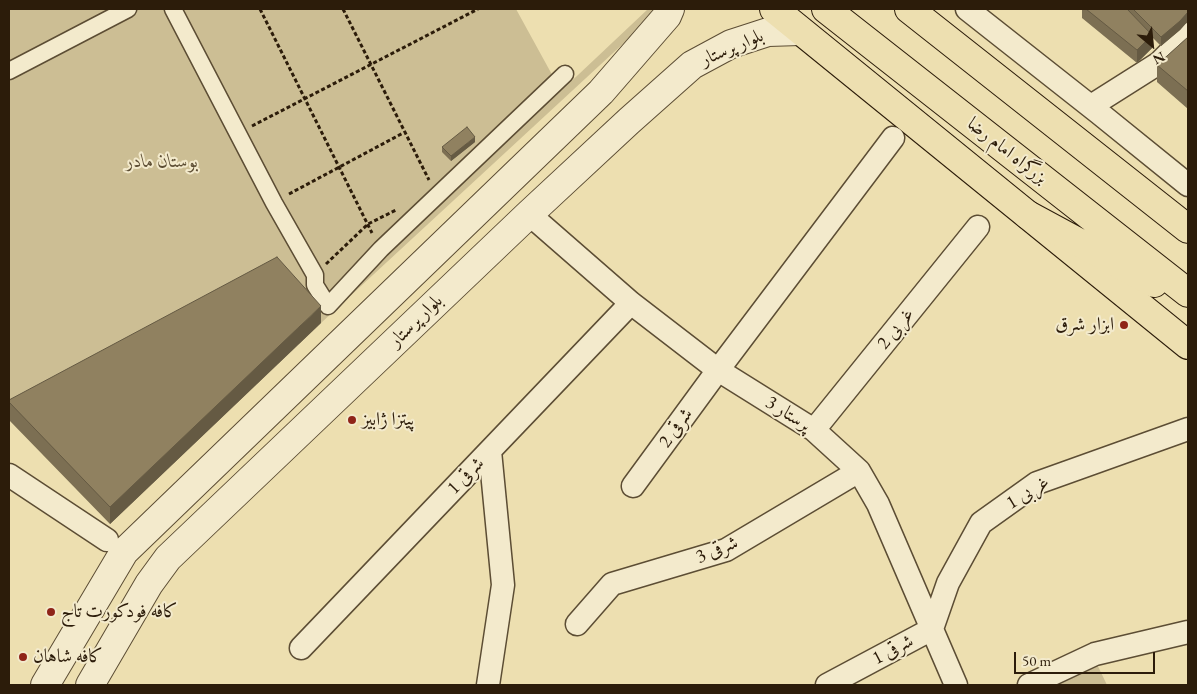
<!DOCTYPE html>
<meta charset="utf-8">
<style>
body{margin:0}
#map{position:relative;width:1197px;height:694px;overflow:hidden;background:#eddfb0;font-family:"EB Garamond",serif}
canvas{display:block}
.frame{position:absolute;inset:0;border:10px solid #2c1c0a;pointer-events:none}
.north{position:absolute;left:1127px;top:20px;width:50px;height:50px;-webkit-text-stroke:4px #f3eacc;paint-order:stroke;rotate:152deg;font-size:14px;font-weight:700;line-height:20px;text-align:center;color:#2c1c0a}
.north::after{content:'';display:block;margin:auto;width:18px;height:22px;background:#2c1c0a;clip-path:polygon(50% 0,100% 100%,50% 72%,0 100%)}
.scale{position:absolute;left:1014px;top:652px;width:141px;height:22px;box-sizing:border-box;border:2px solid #2c1c0a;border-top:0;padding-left:6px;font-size:15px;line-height:18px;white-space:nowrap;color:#2c1c0a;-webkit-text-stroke:4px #f3eacc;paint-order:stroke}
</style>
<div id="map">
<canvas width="1197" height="694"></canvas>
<div class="frame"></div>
<div class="north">N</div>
<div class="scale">50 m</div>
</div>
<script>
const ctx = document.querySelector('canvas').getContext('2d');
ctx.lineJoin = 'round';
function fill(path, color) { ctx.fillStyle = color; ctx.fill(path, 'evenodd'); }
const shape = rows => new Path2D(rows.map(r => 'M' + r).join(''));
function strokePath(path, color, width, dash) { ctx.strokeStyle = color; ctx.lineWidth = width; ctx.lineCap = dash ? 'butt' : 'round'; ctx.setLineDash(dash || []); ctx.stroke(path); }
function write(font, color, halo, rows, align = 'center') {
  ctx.font = font + ' "EB Garamond",Amiri,serif'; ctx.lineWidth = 4; ctx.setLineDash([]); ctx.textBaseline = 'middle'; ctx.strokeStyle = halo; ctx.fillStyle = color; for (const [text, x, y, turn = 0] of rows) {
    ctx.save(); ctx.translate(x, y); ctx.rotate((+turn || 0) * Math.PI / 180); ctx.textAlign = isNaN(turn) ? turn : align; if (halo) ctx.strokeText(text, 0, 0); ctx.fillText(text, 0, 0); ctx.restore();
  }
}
fill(shape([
 [9,9,516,9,561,91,648,9,654,9,639,29,321,323,276,275,9,417],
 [1094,658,1107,685,1035,685]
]), '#ccbe94');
const pedestrian = shape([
 [173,9,274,203,315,275,315,285,328,306,381,249,565,74],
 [9,71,128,9]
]);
const minor = shape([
 [967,9,1099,113,1188,185],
 [1091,106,1159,63,1188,34],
 [529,214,631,303,718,370,814,430,859,471,878,504,956,685],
 [814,430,978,227],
 [9,475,107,540],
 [633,486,718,370,893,138],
 [577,624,612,584,726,550,859,471],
 [301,648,631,303],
 [488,685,503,585,490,451],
 [827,685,932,629,948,583,981,523,1037,483,1188,429],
 [1029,685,1095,654,1188,632]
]);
const tertiary = shape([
 [45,685,124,552,601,92,667,16,670,9],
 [90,685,149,584,168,558,529,214,629,121,692,65,731,44,768,32,800,31]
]);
const primary = shape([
 [774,9,1188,345]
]);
const trunk = shape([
 [826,9,1188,293],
 [909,9,1188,229],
 [1028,215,1154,283]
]);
strokePath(pedestrian, '#5c4d34', 19);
strokePath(minor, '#5c4d34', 25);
strokePath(tertiary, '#5c4d34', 30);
strokePath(primary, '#2c1c0a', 30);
strokePath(trunk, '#2c1c0a', 30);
strokePath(shape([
 [260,9,372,233],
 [343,9,429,180],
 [252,126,478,9],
 [289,194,405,132],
 [326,264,368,224,396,210]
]), '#2c1c0a', 3, [4, 2.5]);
strokePath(pedestrian, '#f3eacc', 16);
strokePath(minor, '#f3eacc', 22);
strokePath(tertiary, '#f3eacc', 28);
strokePath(primary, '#eddfb0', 28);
strokePath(trunk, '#eddfb0', 28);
fill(shape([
 [1082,9,1188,9,1188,21,1180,30,1161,46,1152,37,1152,48,1137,63,1082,18],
 [1188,37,1188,109,1157,82,1157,65],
 [475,142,451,161,442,152,442,147],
 [321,323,110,524,9,420,9,400]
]), '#7c6f53');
fill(shape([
 [1188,12,1188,21,1180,30,1161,46,1161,37],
 [1152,35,1152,48,1137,63,1137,50],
 [475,137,475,142,451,161,451,156],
 [321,306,321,323,110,524,110,507]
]), '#655a43');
const building = shape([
 [1086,9,1127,9,1152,35,1137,50,1086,9],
 [1133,9,1188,9,1188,12,1180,21,1161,37,1133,9],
 [1188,37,1188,91,1157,65,1188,37],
 [467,127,475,137,451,156,442,147,467,127],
 [277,257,321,306,110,507,9,402,9,400,277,257]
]);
fill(building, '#908160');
strokePath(building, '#655a43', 1);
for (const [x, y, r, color] of [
 [1124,325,5,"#8f2418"],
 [352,420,5,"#8f2418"],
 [51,612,5,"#8f2418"],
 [23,657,5,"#8f2418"]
]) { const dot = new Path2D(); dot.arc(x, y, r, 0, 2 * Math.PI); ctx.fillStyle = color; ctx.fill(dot); strokePath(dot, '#f3eacc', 2); }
write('19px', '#2c1c0a', '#f3eacc', [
 ["بلوار پرستار",732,48,-23],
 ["بزرگراه امام رضا",1007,151,38],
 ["بلوار پرستار",416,321,-44],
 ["غربی 2",896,329,-51],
 ["پرستار 3",788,414,33],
 ["شرقی 2",676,428,-54],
 ["شرقی 1",466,476,-46],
 ["غربی 1",1028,493,-31],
 ["شرقی 3",717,550,-22],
 ["شرقی 1",893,650,-28]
]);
write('italic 19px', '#5c4d33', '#f3eacc', [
 ["بوستان مادر",162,162]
]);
write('19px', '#2c1c0a', '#f3eacc', [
 ["ابزار شرق",1114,325,"right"],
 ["پیتزا ژابیز",362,420],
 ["کافه فودکورت تاج",61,612],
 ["کافه شاهان",33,657]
], 'left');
</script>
